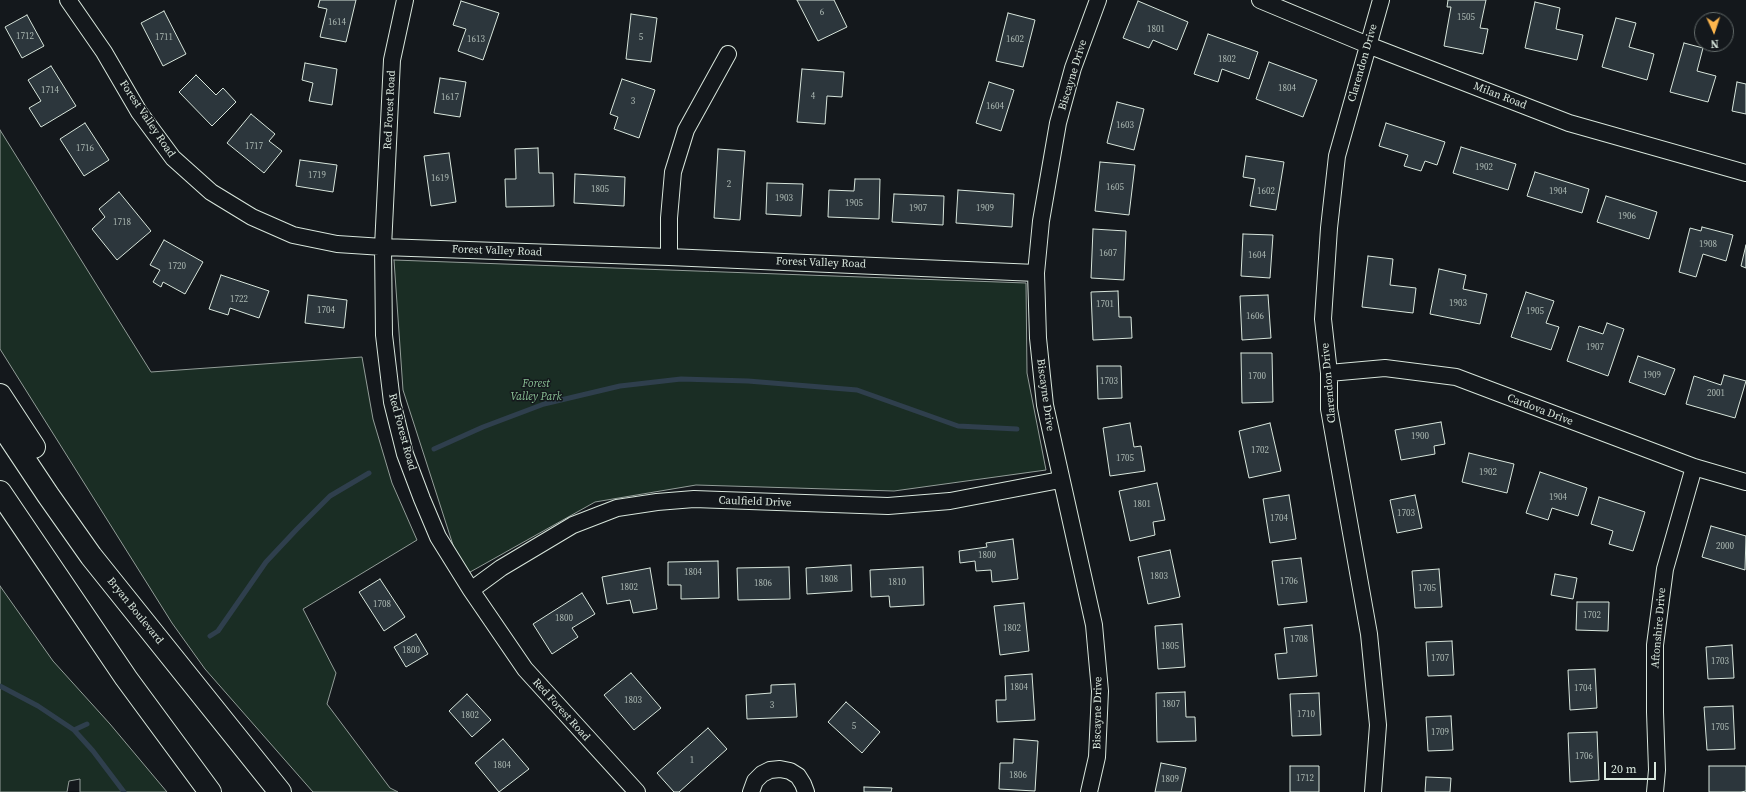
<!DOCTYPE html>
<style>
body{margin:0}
#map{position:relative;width:1746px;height:792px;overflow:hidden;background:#14181c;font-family:"Source Serif 4",serif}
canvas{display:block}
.north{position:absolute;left:1694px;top:12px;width:40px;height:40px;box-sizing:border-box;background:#14181c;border:1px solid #626a69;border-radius:50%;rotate:177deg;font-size:11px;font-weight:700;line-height:16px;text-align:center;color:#d8e6dc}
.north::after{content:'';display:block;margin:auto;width:14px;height:18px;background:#ffb74d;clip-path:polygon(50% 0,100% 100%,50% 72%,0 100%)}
.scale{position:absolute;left:1604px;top:762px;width:52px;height:18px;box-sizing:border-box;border:2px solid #d8e6dc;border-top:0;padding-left:5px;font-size:12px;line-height:14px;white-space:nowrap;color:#d8e6dc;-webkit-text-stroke:3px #14181c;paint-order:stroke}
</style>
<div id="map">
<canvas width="1746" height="792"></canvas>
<div class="north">N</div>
<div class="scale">20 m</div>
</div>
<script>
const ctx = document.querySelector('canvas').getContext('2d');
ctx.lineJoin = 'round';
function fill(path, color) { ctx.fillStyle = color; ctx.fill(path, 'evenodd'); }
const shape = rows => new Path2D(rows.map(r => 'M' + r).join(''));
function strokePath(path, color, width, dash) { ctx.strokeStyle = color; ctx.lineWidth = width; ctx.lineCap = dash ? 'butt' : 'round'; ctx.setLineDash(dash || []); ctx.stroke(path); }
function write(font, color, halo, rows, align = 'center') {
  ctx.font = font + ' "Source Serif 4",serif'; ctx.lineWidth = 3; ctx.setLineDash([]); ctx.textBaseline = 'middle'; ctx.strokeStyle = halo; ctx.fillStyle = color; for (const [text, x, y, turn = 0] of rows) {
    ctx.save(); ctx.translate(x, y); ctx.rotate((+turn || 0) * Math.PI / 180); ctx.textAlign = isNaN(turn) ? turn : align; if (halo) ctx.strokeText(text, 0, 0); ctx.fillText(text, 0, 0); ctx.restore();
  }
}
const green = shape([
 [0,130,151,372,362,357,373,419,392,483,417,540,303,609,336,673,327,704,390,788,398,792,313,792,205,669,172,623,0,349,0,130],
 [394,260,1026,283,1027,373,1046,470,894,491,696,485,595,502,463,576,403,390,394,260],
 [0,586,53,661,110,724,167,792,80,792,80,779,69,781,67,792,0,792,0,586]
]);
fill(green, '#1a2d24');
strokePath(green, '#939e99', 1);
strokePath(shape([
 [434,449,483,427,544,404,620,386,681,379,748,381,857,390,958,426,1017,429],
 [210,636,218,631,266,562,297,529,330,496,369,473],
 [0,686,38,706,74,730,93,751,124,792],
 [74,730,87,724]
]), '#2f3f4d', 5);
const building = shape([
 [320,0,356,0,346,42,320,37,327,9,318,7,320,0],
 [797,0,834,0,847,27,818,41,797,0],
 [1448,0,1486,0,1480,28,1488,29,1483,54,1444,46,1451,7,1447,7,1448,0],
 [461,1,499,13,483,60,458,51,466,29,453,25,461,1],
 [1138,1,1188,22,1177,50,1153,40,1149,48,1123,38,1138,1],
 [1535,2,1560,8,1556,29,1583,35,1577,60,1525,48,1535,2],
 [164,11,186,54,163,66,141,23,164,11],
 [1008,13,1035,20,1023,67,996,61,1008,13],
 [631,14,657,18,651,62,626,59,631,14],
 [27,15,44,46,22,58,5,27,27,15],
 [1616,18,1636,23,1629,47,1654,54,1647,80,1602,67,1616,18],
 [1208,34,1258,52,1249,79,1222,69,1218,82,1194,74,1208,34],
 [1684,43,1703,48,1697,71,1716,76,1708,102,1670,92,1684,43],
 [1269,62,1317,80,1303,117,1256,99,1269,62],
 [305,63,337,69,332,105,309,101,313,83,302,80,305,63],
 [51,66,76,106,41,127,29,108,41,101,28,80,51,66],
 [802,69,844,72,842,97,827,96,825,124,797,122,802,69],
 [196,75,216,95,223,88,236,102,212,126,179,92,196,75],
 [440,78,466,82,460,117,434,113,440,78],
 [622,79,655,90,639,138,614,129,618,117,610,114,622,79],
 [989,82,1014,90,1001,131,976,123,989,82],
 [1737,82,1746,84,1746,114,1732,111,1737,82],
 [1117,102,1144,109,1134,150,1107,143,1117,102],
 [251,114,275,134,269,141,282,151,264,173,227,143,251,114],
 [85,123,109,160,84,176,60,139,85,123],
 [1386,123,1445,142,1437,165,1425,161,1421,171,1404,166,1408,155,1379,146,1386,123],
 [1461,147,1516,164,1508,190,1453,173,1461,147],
 [538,148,539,173,553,173,554,206,506,207,505,179,516,179,515,149,538,148],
 [718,149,745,151,740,220,714,218,718,149],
 [449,153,456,202,431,206,424,156,449,153],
 [1246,156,1284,162,1276,210,1250,206,1255,179,1243,177,1246,156],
 [300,160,337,165,333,192,296,186,300,160],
 [1100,162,1135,165,1129,215,1095,211,1100,162],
 [1535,172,1589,189,1582,213,1527,196,1535,172],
 [575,174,625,177,624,206,574,203,575,174],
 [855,179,880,179,879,219,828,217,829,190,854,191,855,179],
 [767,183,803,184,801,216,766,214,767,183],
 [958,190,1014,194,1012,227,956,223,958,190],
 [119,192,151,231,117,260,92,229,105,217,99,209,119,192],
 [894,194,944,196,943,225,892,222,894,194],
 [1606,196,1657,212,1649,239,1597,222,1606,196],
 [1702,227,1733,235,1726,261,1703,254,1696,277,1679,272,1690,228,1701,231,1702,227],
 [1093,229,1126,231,1124,280,1091,278,1093,229],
 [1243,234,1273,235,1270,278,1241,276,1243,234],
 [164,240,203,262,185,294,163,282,161,287,153,282,160,270,150,265,164,240],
 [1746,245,1746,268,1741,266,1746,245],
 [1368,256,1393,259,1390,285,1416,288,1413,313,1362,307,1368,256],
 [1439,269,1466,275,1463,289,1487,294,1480,324,1430,314,1439,269],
 [221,275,269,291,259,318,230,308,228,315,209,309,221,275],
 [1118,291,1119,317,1131,317,1132,338,1093,340,1091,292,1118,291],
 [1526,292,1554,301,1546,323,1559,327,1551,350,1511,337,1526,292],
 [308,295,347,300,344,328,305,323,308,295],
 [1268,295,1271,338,1242,340,1240,296,1268,295],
 [1607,323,1624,329,1608,376,1567,361,1579,326,1603,334,1607,323],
 [1241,353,1272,353,1273,402,1242,403,1241,353],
 [1638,356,1675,369,1665,395,1629,382,1638,356],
 [1097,366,1121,366,1122,398,1098,399,1097,366],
 [1724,375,1746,381,1735,418,1686,404,1694,376,1721,385,1724,375],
 [1441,422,1445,444,1434,446,1435,454,1401,460,1395,430,1441,422],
 [1130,423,1134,447,1141,446,1145,471,1110,476,1103,428,1130,423],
 [1270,423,1281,471,1249,478,1239,431,1270,423],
 [1469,453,1514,464,1507,493,1462,482,1469,453],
 [1540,472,1587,488,1578,516,1552,508,1548,520,1526,513,1540,472],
 [1157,483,1165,520,1153,522,1155,535,1130,541,1119,491,1157,483],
 [1289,495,1296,539,1270,543,1263,499,1289,495],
 [1415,495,1422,528,1397,533,1390,500,1415,495],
 [1599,497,1645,512,1633,551,1609,544,1613,531,1591,524,1599,497],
 [1711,526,1746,536,1745,570,1702,557,1711,526],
 [1013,539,1018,579,992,582,991,570,976,571,975,561,960,563,959,551,987,547,986,543,1013,539],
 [1170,550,1180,597,1148,604,1138,557,1170,550],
 [1301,558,1307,602,1278,605,1272,561,1301,558],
 [718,561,719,598,681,599,681,585,668,585,668,562,718,561],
 [851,565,852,591,807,594,806,568,851,565],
 [789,567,790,599,738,600,737,568,789,567],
 [923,567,924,605,890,607,889,596,871,597,870,570,923,567],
 [650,568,657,609,633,613,630,600,607,604,602,577,650,568],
 [1439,569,1442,607,1415,608,1412,571,1439,569],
 [1555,574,1577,578,1573,599,1551,595,1555,574],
 [380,579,405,617,384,631,359,592,380,579],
 [582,593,595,614,572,628,578,637,552,654,533,624,582,593],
 [1577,602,1609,602,1608,631,1576,630,1577,602],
 [1024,603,1029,651,1000,655,994,606,1024,603],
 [1182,624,1185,667,1158,669,1155,626,1182,624],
 [1312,625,1317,676,1278,679,1275,654,1287,653,1284,628,1312,625],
 [416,634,428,654,406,667,394,647,416,634],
 [1452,641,1454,675,1428,676,1426,642,1452,641],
 [1732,645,1734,678,1708,679,1706,647,1732,645],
 [1595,669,1597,708,1570,710,1568,670,1595,669],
 [631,673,661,708,634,730,604,695,631,673],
 [1032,674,1035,720,997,722,996,700,1006,700,1005,676,1032,674],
 [795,684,797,717,747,719,746,695,771,693,771,685,795,684],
 [1185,692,1186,717,1195,717,1196,741,1157,742,1156,693,1185,692],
 [1319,693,1321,735,1292,736,1290,694,1319,693],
 [467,694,491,720,472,737,449,711,467,694],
 [846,702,880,732,862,753,828,722,846,702],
 [1733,706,1735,749,1707,750,1704,707,1733,706],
 [1451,716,1453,750,1428,751,1426,717,1451,716],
 [708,728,727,749,679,792,674,792,657,773,708,728],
 [1597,732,1599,780,1570,782,1568,733,1597,732],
 [503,739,529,769,499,792,475,763,503,739],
 [1014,739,1038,741,1035,791,999,789,1000,763,1013,763,1014,739],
 [1161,763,1186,768,1181,792,1155,792,1161,763],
 [1290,766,1319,766,1319,792,1290,792,1290,766],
 [1709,766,1746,766,1746,791,1741,792,1709,792,1709,766],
 [1426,777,1451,778,1450,792,1425,792,1426,777],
 [864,787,892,788,891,792,864,792,864,787]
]);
fill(building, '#2c363c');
strokePath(building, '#d8e6dc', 1);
const minor = shape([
 [68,0,104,52,139,112,173,158,211,192,252,217,293,235,337,244,383,247,669,257,1036,273],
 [405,0,392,60,383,247,384,335,392,402,405,454,422,499,438,537,471,590,525,669,637,792],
 [1260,0,1368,45,1569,123,1746,173],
 [669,257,669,218,673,172,686,130,728,54],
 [1329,373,1385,368,1456,377,1694,467,1746,482],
 [471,590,501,568,573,525,617,508,657,502,694,499,888,506,950,501,1060,480],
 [751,792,755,781,762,774,770,770,780,769,790,771,798,776,803,784,806,792],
 [1089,792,1097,757,1100,691,1094,625,1045,405,1038,338,1036,273,1041,221,1058,123,1073,68,1098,0],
 [1373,792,1378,725,1369,634,1329,409,1329,373,1323,319,1329,228,1337,156,1381,0],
 [1655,792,1657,770,1655,712,1655,645,1665,569,1694,467]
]);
const motorway = shape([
 [0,395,34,447],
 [0,423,48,495,91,556,280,792],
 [0,492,126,678,210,792]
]);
strokePath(minor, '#d8e6dc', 18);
strokePath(motorway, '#d8e6dc', 24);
strokePath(minor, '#14181c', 16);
strokePath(motorway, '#14181c', 22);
write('9px', '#adbab4', null, [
 ["6",822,13],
 ["1505",1466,18],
 ["1614",337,23],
 ["1801",1156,30],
 ["1712",25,37],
 ["1711",164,38],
 ["5",641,38],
 ["1613",476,40],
 ["1602",1015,40],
 ["1802",1227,60],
 ["1804",1287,89],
 ["1714",50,91],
 ["4",813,97],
 ["1617",450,98],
 ["3",633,102],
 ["1604",995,107],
 ["1603",1125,126],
 ["1717",254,147],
 ["1716",85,149],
 ["1902",1484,168],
 ["1719",317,176],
 ["1619",440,179],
 ["2",729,185],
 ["1605",1115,188],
 ["1805",600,190],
 ["1602",1266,192],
 ["1904",1558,192],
 ["1903",784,199],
 ["1905",854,204],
 ["1907",918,209],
 ["1909",985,209],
 ["1906",1627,217],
 ["1718",122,223],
 ["1908",1708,245],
 ["1607",1108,254],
 ["1604",1257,256],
 ["1720",177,267],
 ["1722",239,300],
 ["1903",1458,304],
 ["1701",1105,305],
 ["1704",326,311],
 ["1905",1535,312],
 ["1606",1255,317],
 ["1907",1595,348],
 ["1909",1652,376],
 ["1700",1257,377],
 ["1703",1109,382],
 ["2001",1716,394],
 ["1900",1420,437],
 ["1702",1260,451],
 ["1705",1125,459],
 ["1902",1488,473],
 ["1904",1558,498],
 ["1801",1142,505],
 ["1703",1406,514],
 ["1704",1279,519],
 ["2000",1725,547],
 ["1800",987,556],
 ["1804",693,573],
 ["1803",1159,577],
 ["1808",829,580],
 ["1706",1289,582],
 ["1810",897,583],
 ["1806",763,584],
 ["1802",629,588],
 ["1705",1427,589],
 ["1708",382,605],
 ["1702",1592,616],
 ["1800",564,619],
 ["1802",1012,629],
 ["1708",1299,640],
 ["1805",1170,647],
 ["1800",411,651],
 ["1707",1440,659],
 ["1703",1720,662],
 ["1804",1019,688],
 ["1704",1583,689],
 ["1803",633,701],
 ["1807",1171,705],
 ["3",772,706],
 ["1710",1306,715],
 ["1802",470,716],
 ["5",854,727],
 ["1705",1720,728],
 ["1709",1440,733],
 ["1706",1584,757],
 ["1",692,761],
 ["1804",502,766],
 ["1806",1018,776],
 ["1712",1305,779],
 ["1809",1170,780]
]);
write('11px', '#d8e6dc', '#14181c', [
 ["Clarendon Drive",1363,63,-74],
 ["Biscayne Drive",1073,75,-73],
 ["Milan Road",1500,96,21],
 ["Red Forest Road",390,110,-87],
 ["Forest Valley Road",147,119,56],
 ["Forest Valley Road",497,251,2],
 ["Forest Valley Road",821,263,2],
 ["Clarendon Drive",1329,383,-95],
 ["Biscayne Drive",1045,395,82],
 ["Cardova Drive",1540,410,21],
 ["Red Forest Road",402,432,75],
 ["Caulfield Drive",755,502,2],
 ["Bryan Boulevard",135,611,51],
 ["Aftonshire Drive",1659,628,-85],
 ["Red Forest Road",561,710,48],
 ["Biscayne Drive",1098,713,-89]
]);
write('italic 11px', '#8ac095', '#14181c', [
 ["Forest",536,384],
 ["Valley Park",536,397]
]);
</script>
